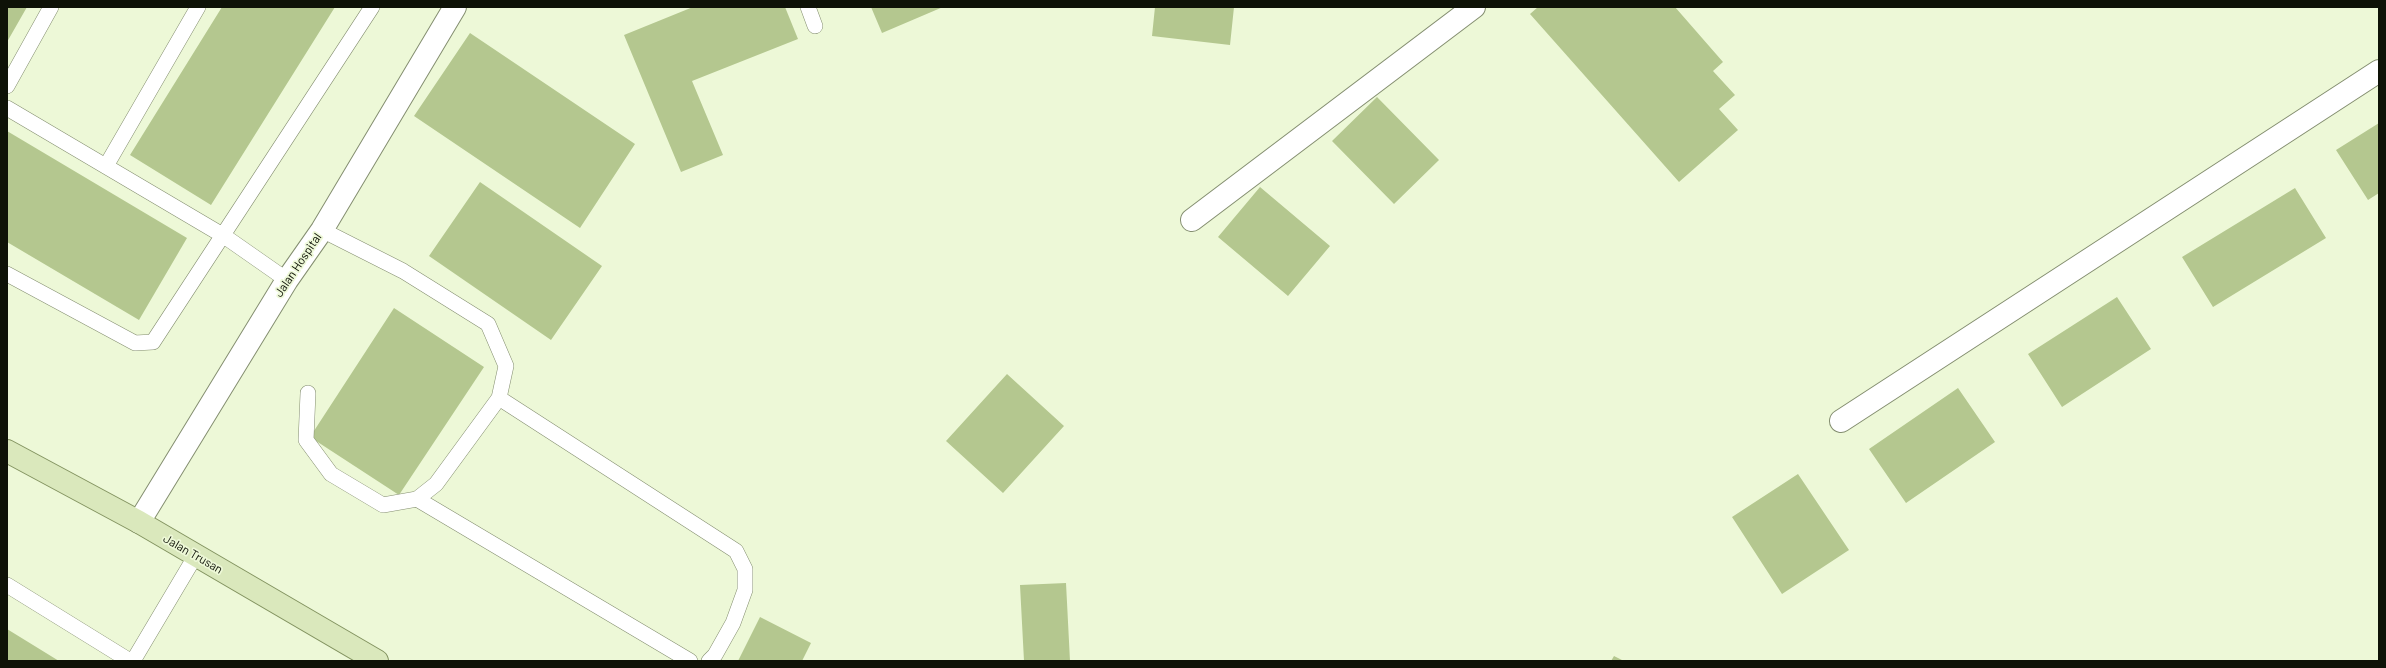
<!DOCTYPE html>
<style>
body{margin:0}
#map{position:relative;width:2386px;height:668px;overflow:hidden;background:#edf8d7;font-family:Barlow,sans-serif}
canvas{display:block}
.frame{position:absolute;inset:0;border:8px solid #0e1207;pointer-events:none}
</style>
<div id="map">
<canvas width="2386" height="668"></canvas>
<div class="frame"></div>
</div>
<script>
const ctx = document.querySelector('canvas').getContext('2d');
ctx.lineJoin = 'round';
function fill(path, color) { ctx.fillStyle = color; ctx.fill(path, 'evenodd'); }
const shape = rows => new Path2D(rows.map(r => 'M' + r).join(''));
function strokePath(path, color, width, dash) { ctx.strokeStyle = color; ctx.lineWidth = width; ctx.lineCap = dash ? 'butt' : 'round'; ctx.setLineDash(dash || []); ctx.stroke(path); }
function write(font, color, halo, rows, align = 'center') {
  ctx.font = font + ' Barlow,sans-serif'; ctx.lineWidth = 3.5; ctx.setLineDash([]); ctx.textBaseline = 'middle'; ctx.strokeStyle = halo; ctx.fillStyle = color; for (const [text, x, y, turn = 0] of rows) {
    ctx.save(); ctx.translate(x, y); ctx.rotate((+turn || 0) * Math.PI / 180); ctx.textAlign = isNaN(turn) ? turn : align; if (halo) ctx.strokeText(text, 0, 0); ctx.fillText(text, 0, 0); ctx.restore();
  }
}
fill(shape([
 [7,7,27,7,7,42],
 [222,7,335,7,211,205,130,155],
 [693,7,785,7,798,39,692,81,723,155,681,172,624,35],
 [871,7,943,7,882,33],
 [1155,7,1234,7,1230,45,1152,36],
 [1538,7,1675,7,1723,62,1713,71,1735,95,1719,109,1738,130,1679,182,1530,14],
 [470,33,635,144,580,228,414,116],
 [1377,97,1439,160,1394,204,1332,141],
 [2379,123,2379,193,2368,200,2336,150],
 [7,131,187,238,139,320,7,242],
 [480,182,602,266,551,340,429,256],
 [1260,187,1330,246,1288,296,1218,237],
 [2295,188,2326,238,2213,307,2182,257],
 [2117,297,2151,349,2062,407,2028,354],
 [394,308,484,367,399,495,310,437],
 [1007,374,1064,426,1003,493,946,441],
 [1958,388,1995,442,1906,503,1869,449],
 [1798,474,1849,550,1782,594,1732,517],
 [1066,583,1070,661,1024,661,1020,585],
 [760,617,811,643,802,661,738,661],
 [7,629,59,661,7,661],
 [1614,656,1624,661,1611,661]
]), '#b4c78f');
const service = shape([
 [808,7,815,26],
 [7,86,51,7],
 [7,108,224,236,287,280],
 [106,166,198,7],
 [7,274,135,343,153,342,372,7],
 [308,393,306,440,331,474,383,505,417,499,436,484,499,398,506,366,488,324,403,271,322,230],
 [499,398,736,551,745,569,745,590,733,623,715,655,709,661],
 [417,499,690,661],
 [7,585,130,661],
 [133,661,196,555]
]);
const minor = shape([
 [1192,220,1474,7],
 [1841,421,2379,71]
]);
const tertiary = shape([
 [139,522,287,280,322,230,455,7]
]);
const primary = shape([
 [7,451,139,522,377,661]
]);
strokePath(service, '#848e70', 16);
strokePath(minor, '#848e70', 24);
strokePath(tertiary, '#848e70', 24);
strokePath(primary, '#839360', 24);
strokePath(service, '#fff', 15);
strokePath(minor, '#fff', 22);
strokePath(tertiary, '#fff', 22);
strokePath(primary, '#dae8bc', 22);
write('12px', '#0e1207', '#edf8d7', [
 ["Jalan Hospital",298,265,-56],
 ["Jalan Trusan",193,554,30]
]);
</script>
